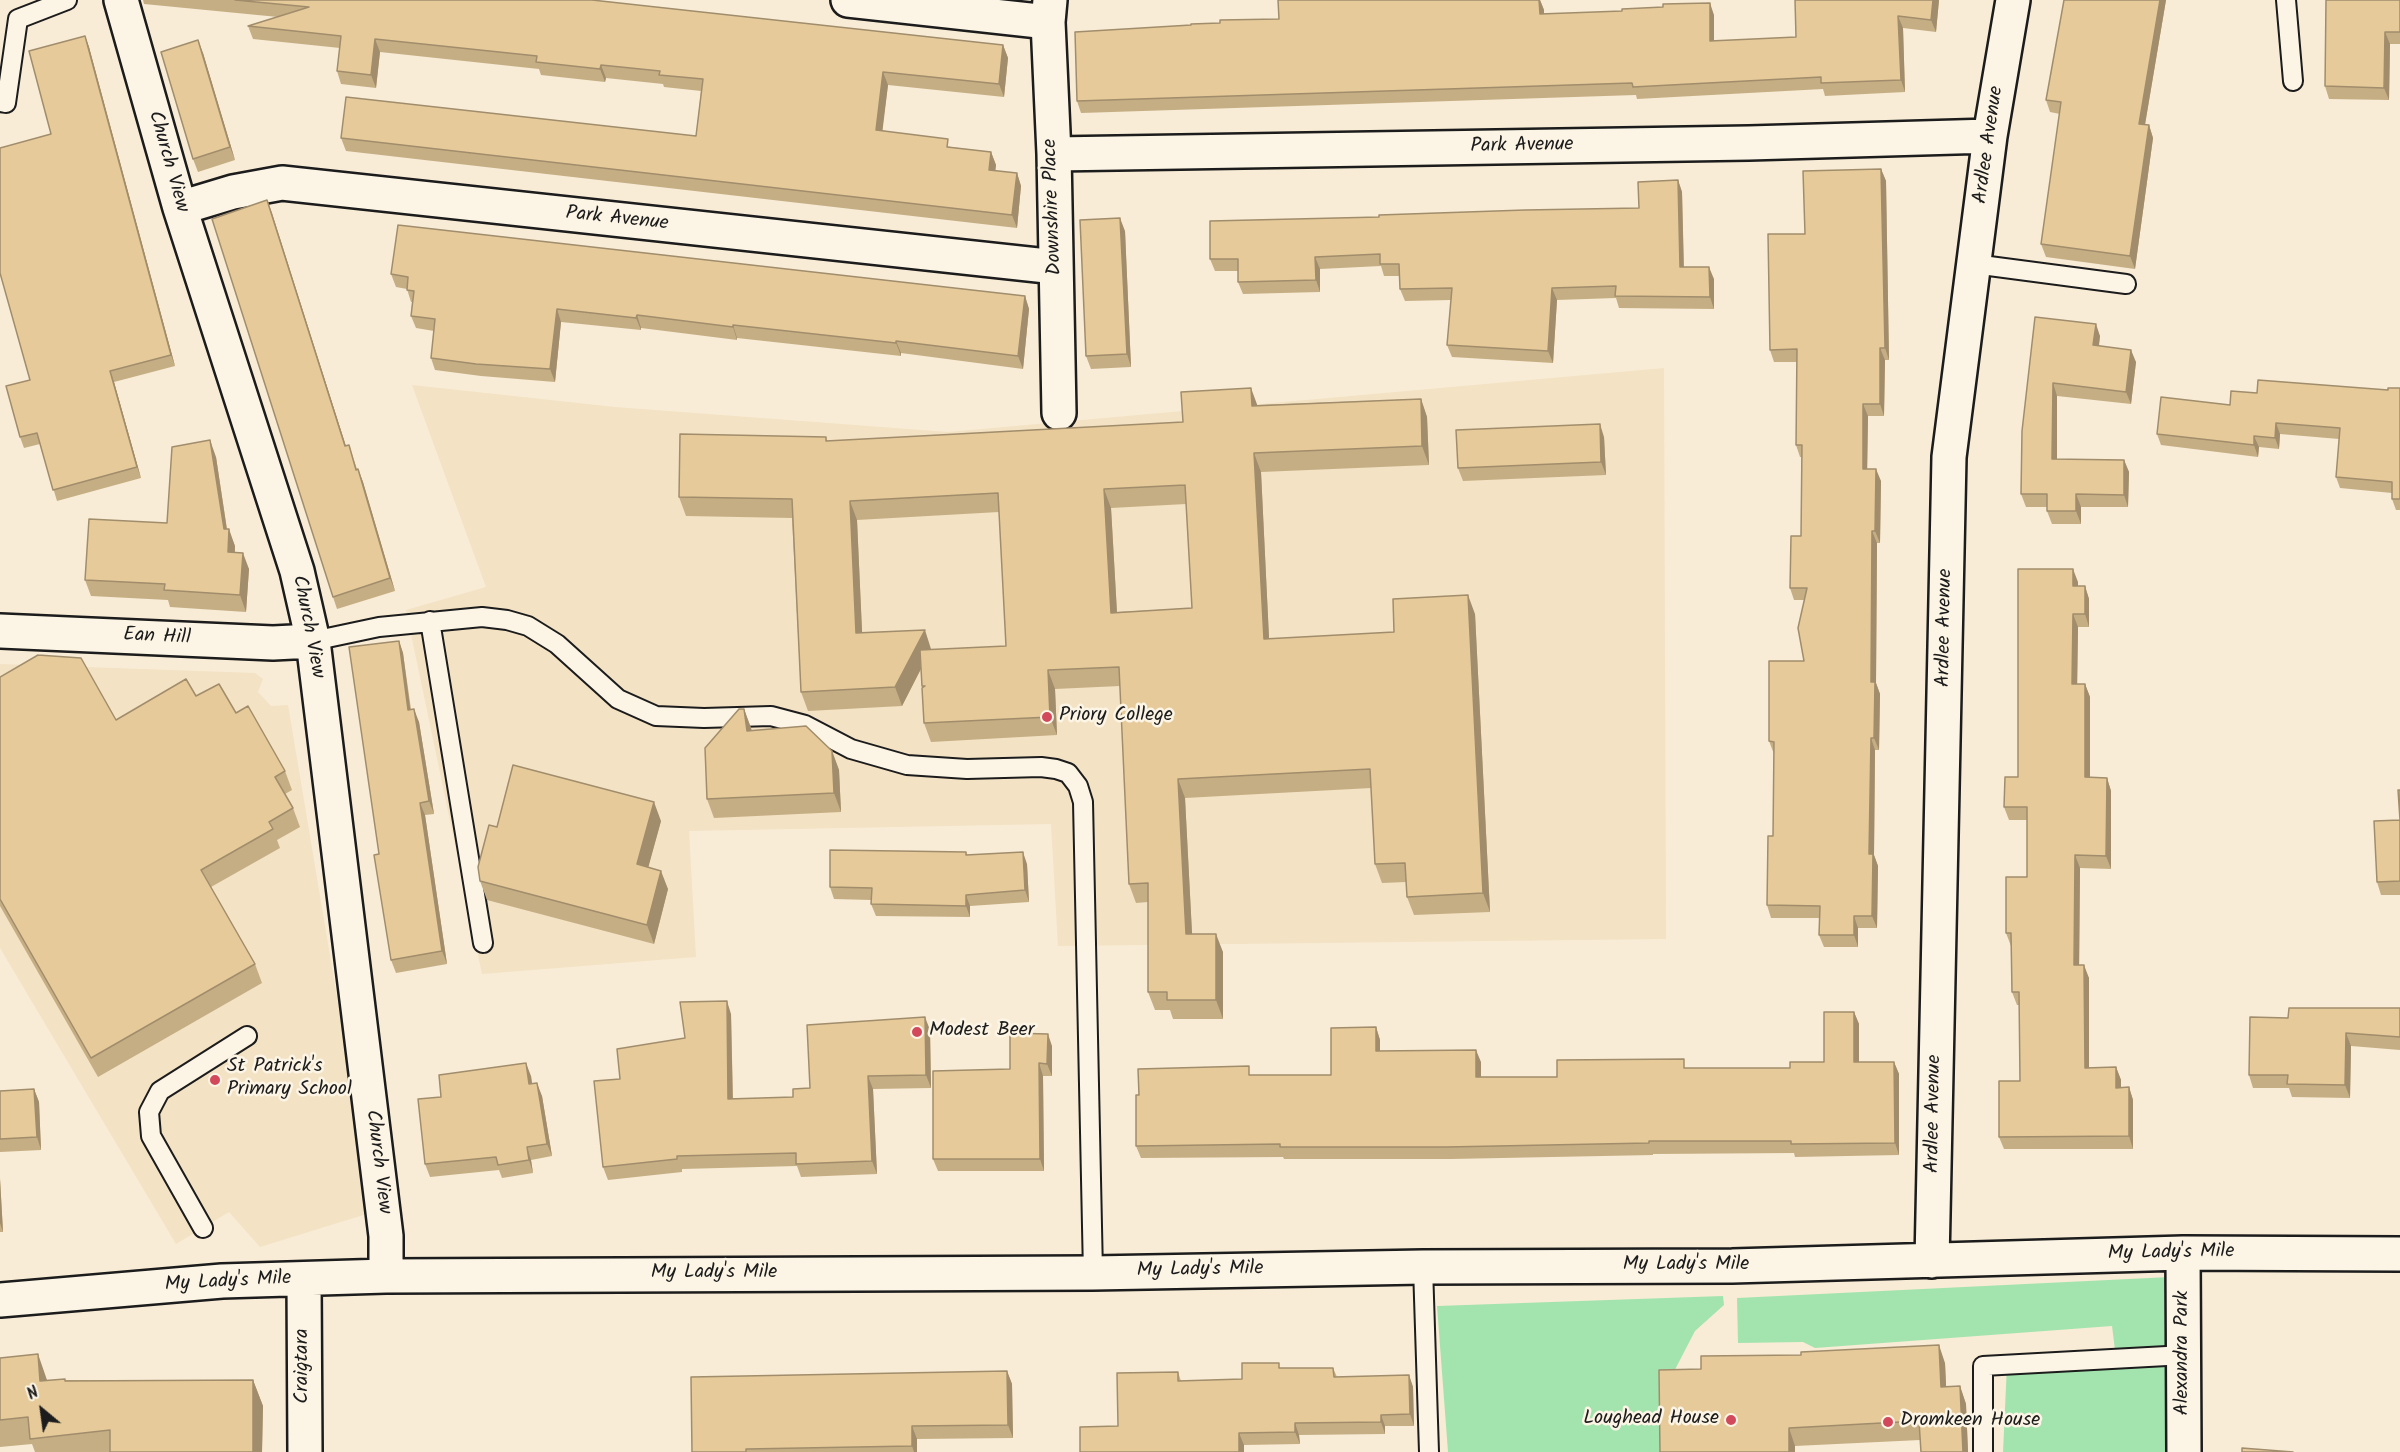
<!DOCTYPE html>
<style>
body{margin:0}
#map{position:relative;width:2400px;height:1452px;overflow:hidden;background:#f8ecd6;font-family:Kalam,sans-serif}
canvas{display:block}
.north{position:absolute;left:12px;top:1380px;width:60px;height:60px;-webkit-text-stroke:4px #fcf5e5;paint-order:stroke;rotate:331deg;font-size:16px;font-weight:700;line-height:24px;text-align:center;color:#1c1c1c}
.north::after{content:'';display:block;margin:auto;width:21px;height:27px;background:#1c1c1c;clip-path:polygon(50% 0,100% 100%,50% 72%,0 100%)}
</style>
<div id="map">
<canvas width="2400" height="1452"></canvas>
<div class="north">N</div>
</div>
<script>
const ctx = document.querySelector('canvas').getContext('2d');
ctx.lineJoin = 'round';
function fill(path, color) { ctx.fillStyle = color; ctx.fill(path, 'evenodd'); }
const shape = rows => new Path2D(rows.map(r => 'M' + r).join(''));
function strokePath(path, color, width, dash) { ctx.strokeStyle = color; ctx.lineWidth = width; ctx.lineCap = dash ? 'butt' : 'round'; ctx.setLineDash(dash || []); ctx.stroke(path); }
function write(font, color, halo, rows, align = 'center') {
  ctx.font = font + ' Kalam,sans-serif'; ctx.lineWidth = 5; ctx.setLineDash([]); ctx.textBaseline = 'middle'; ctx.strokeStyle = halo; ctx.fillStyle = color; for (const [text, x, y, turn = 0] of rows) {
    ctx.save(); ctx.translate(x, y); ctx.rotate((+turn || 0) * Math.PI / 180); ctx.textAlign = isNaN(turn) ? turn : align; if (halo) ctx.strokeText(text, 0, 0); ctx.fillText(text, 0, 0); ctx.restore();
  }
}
fill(shape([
 [1664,368,1666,939,1058,946,1051,824,689,831,696,957,482,974,406,610,486,587,412,385,615,407,948,432],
 [0,664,255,673,263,679,258,692,271,706,288,705,373,1212,260,1247,229,1212,176,1244,0,948]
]), '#f3e2c4');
fill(shape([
 [2170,1277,2184,1452,2003,1452,2007,1365,2116,1358,2112,1326,1815,1348,1803,1342,1738,1343,1737,1298],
 [1723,1296,1724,1305,1695,1331,1666,1387,1666,1452,1448,1452,1437,1306]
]), '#a3e4ae');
const lane = shape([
 [2286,0,2293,81],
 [0,102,6,103,18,19,67,0],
 [1974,264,2126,284],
 [430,621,483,943],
 [313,641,379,627,482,617,507,620,528,626,557,644,618,699,656,716,704,718,771,716,805,725,851,749,907,765,967,769,1041,767,1056,769,1068,773,1078,786,1083,802,1093,1273],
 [203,1228,151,1136,149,1112,160,1091,247,1036],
 [1423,1267,1429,1452],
 [1983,1452,1983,1366,2185,1355]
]);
const street = shape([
 [121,0,180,208,297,571,313,641,386,1236,386,1276],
 [848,0,1048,22],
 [1050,0,1048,22,1054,154,1059,413],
 [1054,154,1749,143,1990,136],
 [180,208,233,192,282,183,1056,267],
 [0,631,273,643,313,641],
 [2183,1253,2184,1452],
 [1932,1261,1949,457,1990,136,2013,0],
 [304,1280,305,1452],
 [0,1300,222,1281,386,1276,1093,1273,1423,1267,1732,1266,2183,1253,2400,1254]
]);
strokePath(lane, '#1c1c1c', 22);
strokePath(street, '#1c1c1c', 38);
strokePath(lane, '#fcf5e5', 18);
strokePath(street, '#fcf5e5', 33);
fill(shape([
 [143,0,592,0,1003,45,1008,58,1004,97,888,85,882,130,951,147,991,152,996,165,995,171,1017,173,1021,186,1017,228,346,151,341,138,696,136,701,91,664,87,663,84,606,78,605,82,541,75,539,69,380,52,376,88,341,84,337,71,340,48,253,39,248,26,278,17,144,4],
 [1278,0,1540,0,1544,10,1544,14,1714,15,1714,41,1796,37,1939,0,1936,32,1903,28,1905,92,1825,96,1823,89,1637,99,1636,95,1081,113,1077,101,1191,25,1279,19],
 [2064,0,2166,0,2145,125,2149,125,2153,138,2135,269,2046,257,2041,244,2060,114,2050,112,2046,100],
 [2400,0,2400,44,2390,44,2389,100,2329,99,2325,86],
 [85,36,89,47,175,366,114,382,141,478,57,501,40,444,24,448,20,437,30,380,51,134],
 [203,53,235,160,198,172,193,159],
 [1881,169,1886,181,1889,360,1885,360,1884,416,1868,416,1867,469,1881,481,1880,543,1877,543,1876,683,1880,694,1879,750,1875,750,1874,855,1878,866,1877,928,1858,928,1858,947,1824,947,1819,935,1820,918,1771,918,1767,905,1773,836,1774,754,1769,741,1804,661,1804,600,1794,600,1790,588,1801,536,1802,457,1800,457,1796,445,1797,362,1774,362,1770,350,1805,234],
 [1678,180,1682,192,1684,267,1714,279,1714,309,1619,308,1616,298,1557,300,1553,363,1452,357,1447,345,1451,300,1405,301,1400,289,1400,276,1384,276,1381,266,1320,269,1320,292,1243,294,1238,282,1238,271,1215,271,1210,259,1379,217,1639,208],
 [267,200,346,446,349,445,357,469,358,469,363,482,395,591,337,609,333,597],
 [1125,231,1131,367,1091,369,1086,356],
 [391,274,1025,296,1029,309,1023,369,901,353,901,356,737,338,737,340,641,328,641,330,561,322,555,382,481,376,435,370,431,358,434,331,416,328,411,316,412,302,411,302,407,289,396,287],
 [2035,317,2100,336,2099,346,2136,362,2131,404,2057,396,2057,460,2124,460,2129,472,2128,507,2081,507,2081,524,2052,524,2047,511,2047,507,2026,507,2021,494],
 [2400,388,2400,510,2396,510,2392,499,2392,493,2340,488,2336,477,2339,439,2280,434,2279,449,2259,447,2258,457,2161,445,2157,434,2257,393,2388,390],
 [1421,399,1427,417,1429,465,1261,472,1269,639,1394,632,1475,614,1490,912,1414,915,1407,897,1406,882,1382,883,1375,864,1371,788,1185,798,1192,934,1223,952,1223,1019,1173,1019,1170,1010,1155,1010,1148,992,1148,902,1136,903,1129,884,1120,686,1055,689,1057,735,931,742,924,723,921,669,902,706,808,711,801,692,792,518,686,516,679,497,826,437,827,441,1183,422,1257,405],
 [1186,504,1192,608,1117,612,1111,508],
 [999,512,1006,646,931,650,931,649,862,633,857,520],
 [1604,437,1606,475,1463,481,1458,468],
 [216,457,227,529,235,546,235,552,249,569,246,612,170,607,168,600,91,596,85,580,167,523],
 [2078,582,2078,586,2085,586,2089,599,2089,627,2078,627,2077,684,2085,684,2090,697,2090,777,2107,778,2111,791,2111,869,2080,868,2079,965,2089,978,2089,1068,2116,1067,2121,1080,2121,1087,2129,1087,2133,1100,2133,1149,2004,1149,1999,1137,2020,1081,2019,1005,2017,1005,2012,992,2011,946,2006,933,2027,877,2027,820,2009,820,2004,807,2018,777],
 [399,641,403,653,411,709,419,722,434,814,425,815,447,964,396,973,391,960,379,854],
 [0,677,116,720,196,696,236,713,285,771,292,790,285,794,293,808,300,827,277,840,280,848,211,887,255,964,262,983,98,1077,0,906],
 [744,709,752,731,832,751,839,770,841,812,714,818,707,799],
 [2400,790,2400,895,2381,895,2377,882,2400,820],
 [661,821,648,867,668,889,654,944,487,900,480,881,497,827],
 [966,852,967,855,1027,864,1029,902,970,906,970,917,876,916,871,904,871,900,834,899,830,887],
 [2400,1008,2400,1050,2351,1046,2350,1098,2292,1097,2289,1088,2253,1088,2249,1075,2288,1018],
 [1854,1012,1859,1024,1859,1062,1894,1062,1899,1074,1899,1155,1795,1157,1794,1153,1653,1154,1653,1155,1451,1159,1284,1159,1283,1157,1141,1158,1136,1146,1253,1075,1331,1075,1376,1027,1380,1040,1380,1051,1481,1062,1481,1077,1557,1077,1687,1068,1790,1068,1824,1062],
 [731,1014,733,1099,793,1097,810,1088,930,1030,931,1088,873,1089,877,1174,801,1177,797,1166,682,1169,682,1172,608,1180,603,1167,620,1079,685,1038],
 [1052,1046,1052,1076,1043,1076,1044,1171,938,1171,933,1159],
 [531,1076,532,1084,542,1096,552,1156,531,1160,533,1173,502,1178,499,1170,430,1177,425,1164,441,1097],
 [34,1089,39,1102,41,1150,0,1152,0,1091],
 [0,1178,3,1232,0,1232],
 [1945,1363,1946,1387,1960,1386,1966,1404,1968,1452,1921,1452,1920,1440,1795,1446,1795,1452,1660,1452,1701,1369],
 [0,1368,47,1380,253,1380,263,1406,262,1452,35,1452,32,1444,0,1447],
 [1281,1368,1333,1368,1337,1377,1409,1375,1413,1387,1414,1426,1385,1426,1385,1434,1299,1435,1300,1444,1244,1445,1118,1426,1178,1372,1181,1381,1242,1379],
 [1007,1371,1012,1384,1013,1438,917,1439,917,1452,692,1452]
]), '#c6ae84');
fill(shape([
 [1539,0,1540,0,1544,10,1544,26,1540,14],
 [1933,0,1939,0,1936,32,1931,20],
 [2160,0,2166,0,2143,136,2139,124],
 [1710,3,1714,15,1714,53,1710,41],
 [1898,16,1903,28,1905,92,1901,80],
 [2385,32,2390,44,2389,100,2384,88],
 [85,36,89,47,175,366,171,355],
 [375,39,380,52,376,88,371,75],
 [198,40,203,53,235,160,230,147],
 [1003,45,1008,58,1004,97,999,84],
 [601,65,606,78,605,82,600,69],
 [883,72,888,85,881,143,876,130],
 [2149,125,2153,138,2135,269,2130,256],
 [991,152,996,165,994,183,989,170],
 [1881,169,1886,181,1889,360,1885,348],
 [1017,173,1021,186,1017,228,1012,215],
 [1678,180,1682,192,1684,279,1680,267],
 [267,200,272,213,350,459,345,446],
 [1120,218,1125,231,1131,367,1127,354],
 [1315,257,1320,269,1320,292,1316,280],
 [1709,267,1714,279,1714,309,1710,297],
 [1552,288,1557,300,1553,363,1548,351],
 [1025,296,1029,309,1023,369,1018,356],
 [557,309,561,322,555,382,550,369],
 [637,315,641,328,641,330,636,318],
 [2096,324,2100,336,2097,358,2093,345],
 [733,325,737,338,737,340,733,327],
 [896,341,901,353,901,356,896,343],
 [1880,348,1885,360,1884,416,1880,404],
 [2131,350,2136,362,2131,404,2126,392],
 [110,371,114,382,141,478,137,467],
 [2053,383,2057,396,2057,472,2052,459],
 [1251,388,1258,407,1252,406],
 [1421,399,1427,417,1429,465,1422,446],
 [1863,404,1868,416,1867,481,1863,469],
 [2276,423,2280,434,2279,449,2275,438],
 [1600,424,1604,437,1606,475,1601,462],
 [2254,436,2259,447,2258,457,2254,445],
 [210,440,216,457,228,537,229,529,235,546,234,569,228,552],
 [1254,453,1261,472,1270,658,1264,639],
 [2124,460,2129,472,2128,507,2124,495],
 [358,469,363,482,395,591,390,578],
 [1876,469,1881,481,1880,543,1875,531],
 [1104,489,1111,508,1118,631,1111,613],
 [2076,494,2081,507,2081,524,2076,511],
 [850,501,857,520,863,652,856,633],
 [1872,531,1877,543,1876,683,1880,694,1879,750,1874,738,1871,682],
 [243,553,249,569,246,612,240,595],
 [2073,569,2078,582,2078,598,2073,586],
 [2085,586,2089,599,2089,627,2085,614],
 [1468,595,1475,614,1490,912,1483,893],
 [2073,614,2078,627,2077,697,2072,684],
 [925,630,931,649,902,706,895,687],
 [399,641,403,653,412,723,408,710],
 [1048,670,1055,689,1057,735,1050,717],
 [2085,684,2090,697,2090,790,2085,777],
 [414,709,419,722,434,814,429,801],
 [744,709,751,728,754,750,747,731],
 [1871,738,1875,750,1874,855,1878,866,1877,928,1872,916,1869,854],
 [832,751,839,770,841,812,834,793],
 [2107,778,2111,791,2111,869,2106,856],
 [1178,779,1185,798,1193,952,1186,934],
 [654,802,661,821,644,883,637,864],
 [420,803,425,815,447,964,442,951],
 [1023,852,1027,864,1029,902,1025,890],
 [2075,855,2080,868,2079,978,2074,965],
 [661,871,668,889,654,944,647,925],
 [966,895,970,906,970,917,966,906],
 [1854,916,1858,928,1858,947,1854,935],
 [1216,934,1223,952,1223,1019,1216,1000],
 [2084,965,2089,978,2089,1081,2085,1068],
 [727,1001,731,1014,733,1112,728,1099],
 [1854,1012,1859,1024,1859,1074,1854,1062],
 [925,1017,930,1030,931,1088,926,1075],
 [1376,1027,1380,1040,1380,1063,1376,1051],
 [2346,1033,2351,1046,2350,1098,2345,1085],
 [1048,1034,1052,1046,1052,1076,1047,1064],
 [1476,1050,1481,1062,1481,1090,1476,1077],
 [1894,1062,1899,1074,1899,1155,1895,1143],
 [526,1063,531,1076,534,1097,529,1084],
 [1039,1063,1043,1076,1044,1171,1040,1159],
 [2116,1067,2121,1080,2121,1100,2116,1088],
 [868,1076,873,1089,877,1174,872,1161],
 [537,1083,542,1096,552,1156,547,1144],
 [2129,1087,2133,1100,2133,1149,2129,1136],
 [34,1089,39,1102,41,1150,37,1137],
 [527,1147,531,1160,533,1173,529,1160],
 [0,1178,0,1179,3,1232,0,1223],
 [1939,1345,1945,1363,1947,1405,1941,1387],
 [38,1354,47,1380,50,1407,40,1381],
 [1007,1371,1012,1384,1013,1438,1008,1425],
 [1409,1375,1413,1387,1414,1426,1410,1414],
 [253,1380,263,1406,262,1452,253,1452],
 [1960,1386,1966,1404,1968,1452,1963,1452],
 [1381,1415,1385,1426,1385,1434,1381,1422],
 [1295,1423,1299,1435,1300,1444,1295,1432],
 [912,1426,917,1439,917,1452,914,1452,912,1446],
 [1789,1428,1795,1446,1795,1452,1789,1452],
 [1239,1433,1244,1445,1244,1452,1239,1452]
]), '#a18d6c');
const building = shape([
 [235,0,592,0,1003,45,999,84,883,72,876,130,948,139,947,147,991,152,989,170,1017,173,1012,215,341,138,346,97,696,136,703,79,659,75,660,71,601,65,600,69,536,62,537,56,375,39,371,75,337,71,341,36,248,26,309,7,235,0],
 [1278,0,1539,0,1540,14,1622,11,1622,9,1663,7,1663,4,1710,3,1710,41,1796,37,1795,0,1933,0,1931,20,1898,16,1901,80,1821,83,1821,77,1633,87,1632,83,1077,101,1075,32,1191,25,1191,24,1220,23,1220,20,1279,19,1278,0],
 [2064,0,2160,0,2139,124,2149,125,2130,256,2041,244,2061,102,2046,100,2064,0],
 [2326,0,2400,0,2400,32,2385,32,2384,88,2325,86,2326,0],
 [85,36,171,355,110,371,137,467,53,490,37,433,20,437,6,386,30,380,0,273,0,148,51,134,29,51,85,36],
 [198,40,230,147,193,159,161,52,198,40],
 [1881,169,1885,348,1880,348,1880,404,1863,404,1863,469,1876,469,1875,531,1872,531,1871,682,1875,682,1874,738,1871,738,1869,854,1873,854,1872,916,1854,916,1854,935,1819,935,1820,906,1767,905,1768,836,1773,836,1774,742,1769,741,1769,661,1804,661,1798,628,1807,588,1790,588,1791,536,1801,536,1802,445,1796,445,1797,349,1770,350,1768,234,1805,234,1803,171,1881,169],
 [1678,180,1680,267,1709,267,1710,297,1615,296,1616,286,1552,288,1548,351,1447,345,1452,288,1400,289,1399,264,1380,264,1380,254,1315,257,1316,280,1238,282,1238,259,1210,259,1210,221,1379,217,1379,215,1525,210,1639,208,1638,182,1678,180],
 [267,200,345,446,349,445,356,470,358,469,390,578,333,597,212,219,267,200],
 [1120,218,1127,354,1086,356,1080,220,1120,218],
 [398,225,1025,296,1018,356,896,341,896,343,733,325,733,327,637,315,636,318,557,309,550,369,476,364,431,358,435,319,411,316,414,291,407,290,408,277,391,274,398,225],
 [2035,317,2096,324,2093,345,2131,350,2126,392,2053,383,2052,459,2124,460,2124,495,2076,494,2076,511,2047,511,2047,494,2021,494,2022,431,2035,317],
 [2258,380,2388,390,2388,388,2400,388,2400,499,2392,499,2392,482,2336,477,2340,428,2276,423,2275,438,2254,436,2254,445,2157,434,2161,397,2230,405,2231,391,2257,393,2258,380],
 [1251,388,1252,406,1421,399,1422,446,1254,453,1264,639,1394,632,1393,599,1468,595,1483,893,1407,897,1405,863,1375,864,1370,769,1178,779,1186,934,1216,934,1216,1000,1167,1000,1167,992,1148,992,1148,883,1129,884,1119,667,1048,670,1050,717,924,723,922,688,925,686,922,686,920,650,1006,646,998,493,850,501,856,633,925,630,895,687,801,692,792,499,679,497,680,434,826,437,826,441,1183,422,1181,392,1251,388],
 [1185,485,1192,608,1111,613,1104,489,1185,485],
 [1600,424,1601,462,1458,468,1456,430,1600,424],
 [210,440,224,529,229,529,228,552,243,553,240,595,164,590,165,584,85,580,89,519,167,523,172,447,210,440],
 [2018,569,2073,569,2073,586,2085,586,2085,614,2073,614,2072,684,2085,684,2085,777,2107,778,2106,856,2075,855,2074,965,2084,965,2085,1068,2116,1067,2116,1088,2129,1087,2129,1136,1999,1137,1999,1081,2020,1081,2019,992,2012,992,2011,933,2006,933,2006,877,2027,877,2027,807,2004,807,2005,777,2018,777,2018,569],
 [399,641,408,710,414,709,429,801,420,803,442,951,391,960,374,855,379,854,349,647,399,641],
 [38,655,81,658,116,720,186,679,196,696,219,684,236,713,248,706,285,771,275,777,293,808,269,822,273,829,201,870,255,964,91,1058,0,899,0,677,38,655],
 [739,709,744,709,747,731,806,726,832,751,834,793,707,799,705,748,739,709],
 [513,765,654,802,637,864,661,871,647,925,480,881,478,867,489,825,497,827,513,765],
 [2398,790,2400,790,2400,881,2377,882,2374,821,2400,820,2398,790],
 [830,850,966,852,966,855,1023,852,1025,890,966,895,966,906,871,904,872,888,830,887,830,850],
 [727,1001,728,1099,793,1097,793,1089,810,1088,807,1025,925,1017,926,1075,868,1076,872,1161,796,1164,796,1153,677,1156,677,1159,603,1167,594,1081,620,1079,617,1049,685,1038,680,1002,727,1001],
 [2289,1008,2400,1008,2400,1037,2346,1033,2345,1085,2287,1084,2288,1075,2249,1075,2250,1017,2288,1018,2289,1008],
 [1824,1012,1854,1012,1854,1062,1894,1062,1895,1143,1791,1144,1791,1141,1649,1141,1649,1143,1446,1147,1280,1147,1280,1144,1136,1146,1136,1095,1139,1095,1138,1069,1249,1066,1249,1075,1331,1075,1331,1028,1376,1027,1376,1051,1476,1050,1476,1077,1557,1077,1557,1060,1684,1059,1684,1068,1790,1068,1790,1062,1824,1062,1824,1012],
 [1010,1033,1048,1034,1047,1064,1039,1063,1040,1159,933,1159,933,1071,1010,1069,1010,1033],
 [526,1063,529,1084,537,1083,547,1144,527,1147,529,1160,498,1165,496,1157,425,1164,418,1099,441,1097,439,1075,526,1063],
 [34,1089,37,1137,0,1139,0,1091,34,1089],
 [1939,1345,1941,1387,1960,1386,1963,1452,1921,1452,1919,1421,1789,1428,1789,1452,1660,1452,1659,1370,1701,1369,1701,1356,1801,1355,1801,1352,1939,1345],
 [38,1354,40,1381,65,1379,65,1381,253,1380,253,1452,110,1452,110,1430,30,1439,28,1417,0,1420,0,1358,38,1354],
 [1242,1363,1279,1363,1279,1368,1333,1368,1334,1377,1409,1375,1410,1414,1381,1415,1381,1422,1295,1423,1295,1432,1239,1433,1239,1452,1080,1452,1080,1427,1118,1426,1117,1373,1178,1372,1178,1381,1242,1379,1242,1363],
 [1007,1371,1008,1425,912,1426,912,1446,746,1449,746,1452,692,1452,691,1377,1007,1371],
 [2242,1448,2293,1452,2242,1452,2242,1448]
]);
fill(building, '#e6ca9a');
strokePath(building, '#a18d6c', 1.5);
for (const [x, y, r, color] of [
 [1047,717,6,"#d1495b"],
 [917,1032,6,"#d1495b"],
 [215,1080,6,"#d1495b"],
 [1731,1420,6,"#d1495b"],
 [1888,1422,6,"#d1495b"]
]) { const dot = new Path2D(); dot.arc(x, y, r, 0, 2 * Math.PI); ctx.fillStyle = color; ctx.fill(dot); strokePath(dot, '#fcf5e5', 2); }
write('20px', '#1c1c1c', '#fcf5e5', [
 ["Ardlee Avenue",1990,145,-82],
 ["Park Avenue",1522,147,-1],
 ["Church View",167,162,74],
 ["Downshire Place",1054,207,-92],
 ["Park Avenue",617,220,6],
 ["Church View",307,627,79],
 ["Ardlee Avenue",1946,628,-89],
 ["Ean Hill",157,638,3],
 ["Ardlee Avenue",1935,1114,-89],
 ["Church View",377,1162,83],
 ["My Lady's Mile",2171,1254,-1],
 ["My Lady's Mile",1686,1266],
 ["My Lady's Mile",1200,1271,-1],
 ["My Lady's Mile",714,1274],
 ["My Lady's Mile",228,1283,-3],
 ["Alexandra Park",2184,1353,-90],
 ["Craigtara",304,1366,-90]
]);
write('20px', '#1c1c1c', '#fcf5e5', [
 ["Priory College",1059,717],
 ["Modest Beer",929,1032],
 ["St Patrick's",227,1068],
 ["Primary School",227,1091],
 ["Loughead House",1719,1420,"right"],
 ["Dromkeen House",1900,1422]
], 'left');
</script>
